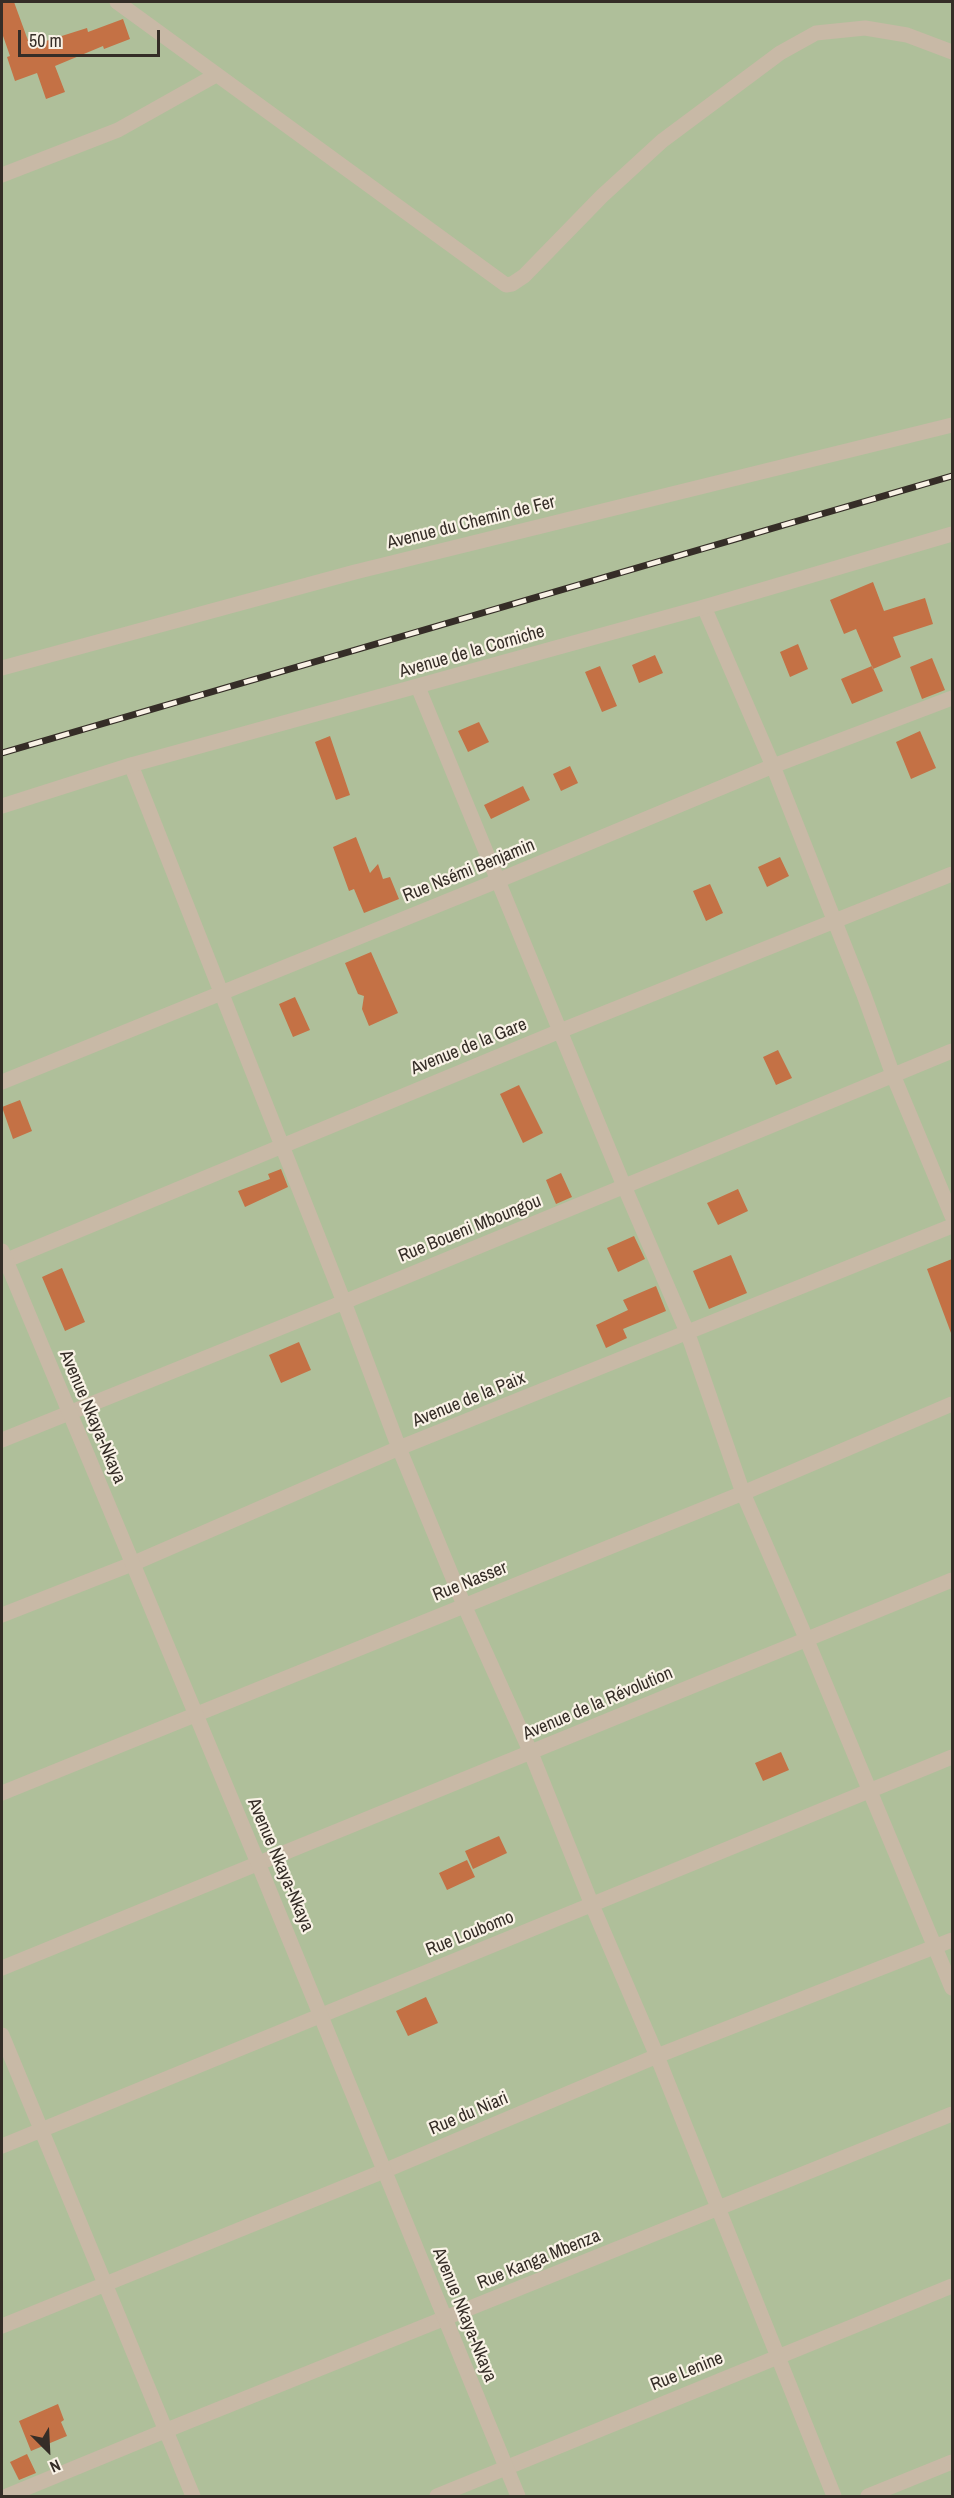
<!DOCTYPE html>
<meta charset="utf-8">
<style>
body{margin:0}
#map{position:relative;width:954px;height:2498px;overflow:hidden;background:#f1e8d9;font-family:"Archivo Narrow",sans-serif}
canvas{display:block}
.frame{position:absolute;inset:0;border:3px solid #352d27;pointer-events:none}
.north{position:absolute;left:18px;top:2420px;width:60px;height:60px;-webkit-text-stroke:4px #f9f2e6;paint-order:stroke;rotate:156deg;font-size:16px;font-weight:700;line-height:24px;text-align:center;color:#352d27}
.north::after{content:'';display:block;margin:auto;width:21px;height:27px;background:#352d27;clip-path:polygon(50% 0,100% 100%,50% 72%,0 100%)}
.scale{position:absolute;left:18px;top:30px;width:142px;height:27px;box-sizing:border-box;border:3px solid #352d27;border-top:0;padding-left:8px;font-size:18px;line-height:21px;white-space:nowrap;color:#352d27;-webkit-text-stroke:4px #f9f2e6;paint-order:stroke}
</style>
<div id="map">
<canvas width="954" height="2498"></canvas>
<div class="frame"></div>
<div class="north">N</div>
<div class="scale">50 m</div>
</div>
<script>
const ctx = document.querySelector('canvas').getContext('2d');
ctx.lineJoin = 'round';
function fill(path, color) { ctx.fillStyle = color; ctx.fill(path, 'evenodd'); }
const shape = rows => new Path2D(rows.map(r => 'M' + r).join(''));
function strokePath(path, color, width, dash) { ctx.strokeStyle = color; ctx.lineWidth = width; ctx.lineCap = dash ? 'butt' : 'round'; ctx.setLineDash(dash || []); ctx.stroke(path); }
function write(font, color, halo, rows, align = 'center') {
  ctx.font = font + ' "Archivo Narrow",sans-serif'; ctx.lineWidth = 4.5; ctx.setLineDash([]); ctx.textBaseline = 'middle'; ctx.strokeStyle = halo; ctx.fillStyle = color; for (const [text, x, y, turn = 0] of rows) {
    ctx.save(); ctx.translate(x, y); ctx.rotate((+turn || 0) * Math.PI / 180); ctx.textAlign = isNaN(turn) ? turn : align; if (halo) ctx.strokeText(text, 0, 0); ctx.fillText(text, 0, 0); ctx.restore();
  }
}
fill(shape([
 [2,2,952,2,952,2496,2,2496]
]), '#afbf9a');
fill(shape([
 [2,2,14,2,30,46,87,28,88,32,123,19,130,39,104,49,103,46,55,66,65,92,46,99,37,73,15,81,7,57,10,56,2,33],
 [873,582,884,611,925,598,933,624,893,637,901,657,873,669,856,629,844,634,830,600],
 [798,644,808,669,790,677,780,652],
 [655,655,663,673,639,683,632,665],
 [932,658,945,690,922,699,910,667],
 [600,666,617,706,602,712,585,672],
 [872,666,883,691,852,704,841,679],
 [479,722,489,742,468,752,458,731],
 [920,731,936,768,911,779,896,742],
 [330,736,350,795,336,800,315,742],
 [570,766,578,783,561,791,553,774],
 [523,786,530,800,491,819,484,805],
 [356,837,370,873,378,864,383,879,390,877,399,899,364,913,354,889,349,891,333,847],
 [780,857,789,876,767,887,758,867],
 [710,884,723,913,706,921,693,891],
 [371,952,398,1013,369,1026,362,1009,364,996,358,994,345,963],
 [295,997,310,1030,293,1037,279,1004],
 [778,1050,792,1078,776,1085,763,1057],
 [519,1085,543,1133,523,1143,500,1094],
 [20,1100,32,1131,13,1139,2,1107],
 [281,1169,288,1187,245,1207,238,1191,270,1179,268,1174],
 [561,1173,572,1197,556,1204,546,1180],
 [738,1189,748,1211,718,1225,707,1203],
 [634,1236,645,1259,618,1272,607,1248],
 [731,1255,747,1293,709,1309,693,1271],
 [952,1259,952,1332,951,1333,927,1269],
 [62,1268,85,1322,65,1331,42,1277],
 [656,1286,666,1311,623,1329,627,1338,606,1348,596,1325,628,1310,623,1300],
 [299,1342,311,1370,281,1383,269,1355],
 [781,1752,789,1770,763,1781,755,1763],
 [499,1836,507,1853,473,1869,465,1851],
 [467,1860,475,1877,447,1890,439,1873],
 [426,1997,438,2023,408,2036,396,2011],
 [58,2404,64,2420,61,2422,67,2436,31,2451,19,2421],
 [27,2454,36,2473,19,2480,10,2462]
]), '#c47145');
strokePath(shape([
 [117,2,506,285,512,284,524,276,602,196,662,141,780,53,816,33,865,28,907,35,952,52],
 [2,175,118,130,216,75],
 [704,607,773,766,864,995,893,1075,952,1216],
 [2,668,355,572,952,425],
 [418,687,624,1186,688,1334,743,1493,806,1638,952,1988],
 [131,765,344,1302,399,1448,464,1605,531,1753,592,1905,657,2056,834,2496],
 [2,1082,497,881,773,766,952,698],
 [2,1262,560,1031,952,874],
 [2,1440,344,1302,952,1051],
 [2,1615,132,1564,399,1448,952,1226],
 [2,1793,743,1493,952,1404],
 [2,1968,952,1580],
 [2,2035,193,2496],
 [2,2146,952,1757],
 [2,2326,384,2171,657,2056,952,1940],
 [7,2496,167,2430,952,2114],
 [437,2496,952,2286],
 [868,2496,952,2462]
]), '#c8b9a6', 15);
strokePath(shape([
 [2,806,131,765,704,607,952,534],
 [2,1251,258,1863,518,2496]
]), '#c8b9a6', 15);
const rail = shape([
 [2,753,952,476]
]);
strokePath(rail, '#352d27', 7);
strokePath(rail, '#f9f2e6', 4.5, [14]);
write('18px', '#352d27', '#f9f2e6', [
 ["Avenue du Chemin de Fer",471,523,-14],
 ["Avenue de la Corniche",472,652,-16],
 ["Rue Nsémi Benjamin",469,871,-22],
 ["Avenue de la Gare",469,1047,-22],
 ["Rue Boueni Mboungou",470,1229,-22],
 ["Avenue de la Paix",469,1400,-22],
 ["Avenue Nkaya-Nkaya",92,1417,67],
 ["Rue Nasser",470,1582,-22],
 ["Avenue de la Révolution",598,1704,-23],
 ["Avenue Nkaya-Nkaya",280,1865,67],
 ["Rue Loubomo",470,1934,-22],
 ["Rue du Niari",469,2114,-23],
 ["Rue Kanga Mbenza",539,2260,-22],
 ["Avenue Nkaya-Nkaya",464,2315,68],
 ["Rue Lenine",687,2372,-22]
]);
</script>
